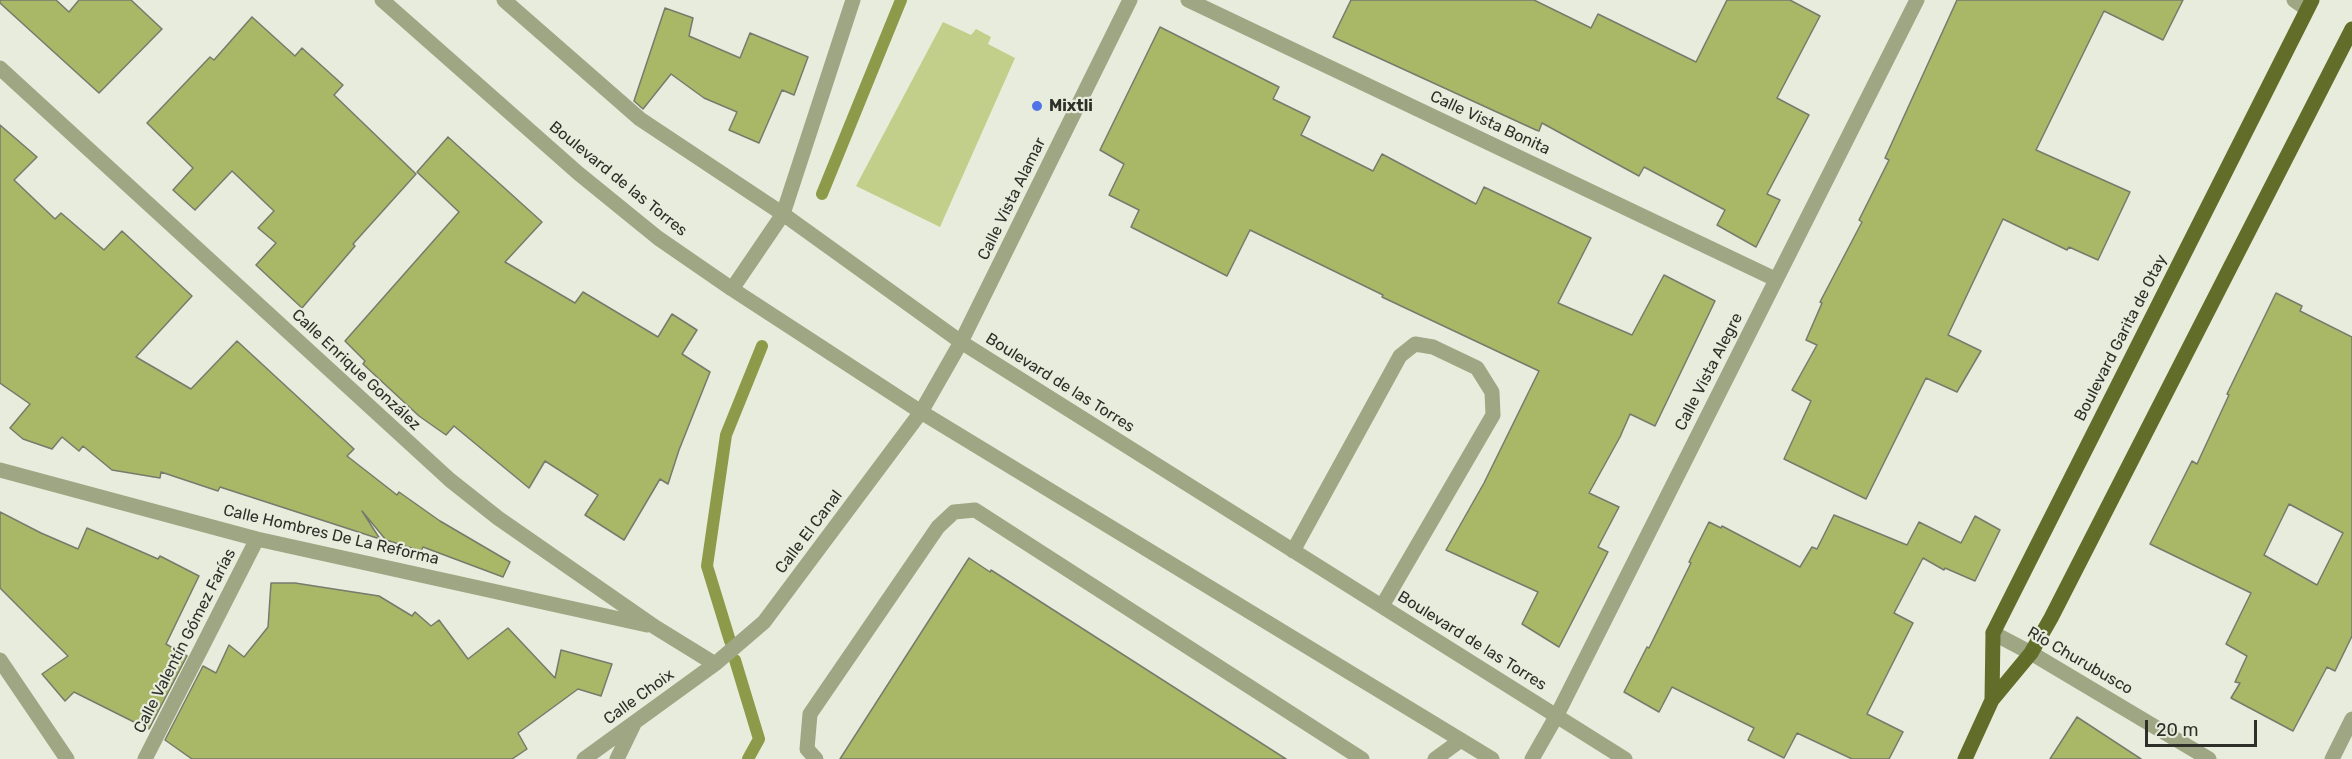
<!DOCTYPE html>
<meta charset="utf-8">
<style>
body{margin:0}
#map{position:relative;width:2352px;height:759px;overflow:hidden;background:#e8ecdc;font-family:Rubik,sans-serif}
canvas{display:block}
.scale{position:absolute;left:2145px;top:720px;width:112px;height:27px;box-sizing:border-box;border:3px solid #2e2f29;border-top:0;padding-left:8px;font-size:18px;line-height:21px;white-space:nowrap;color:#2e2f29;-webkit-text-stroke:4px #e8ecdc;paint-order:stroke}
</style>
<div id="map">
<canvas width="2352" height="759"></canvas>
<div class="scale">20 m</div>
</div>
<script>
const ctx = document.querySelector('canvas').getContext('2d');
ctx.lineJoin = 'round';
function fill(path, color) { ctx.fillStyle = color; ctx.fill(path, 'evenodd'); }
const shape = rows => new Path2D(rows.map(r => 'M' + r).join(''));
function strokePath(path, color, width, dash) { ctx.strokeStyle = color; ctx.lineWidth = width; ctx.lineCap = dash ? 'butt' : 'round'; ctx.setLineDash(dash || []); ctx.stroke(path); }
function write(font, color, halo, rows, align = 'center') {
  ctx.font = font + ' Rubik,sans-serif'; ctx.lineWidth = 4.5; ctx.setLineDash([]); ctx.textBaseline = 'middle'; ctx.strokeStyle = halo; ctx.fillStyle = color; for (const [text, x, y, turn = 0] of rows) {
    ctx.save(); ctx.translate(x, y); ctx.rotate((+turn || 0) * Math.PI / 180); ctx.textAlign = isNaN(turn) ? turn : align; if (halo) ctx.strokeText(text, 0, 0); ctx.fillText(text, 0, 0); ctx.restore();
  }
}
fill(shape([
 [943,22,971,35,976,29,991,37,988,44,1015,58,940,227,856,186]
]), '#c1cf8a');
strokePath(shape([
 [822,194,901,0],
 [730,641,707,566,726,435,762,346],
 [735,660,759,739,748,759]
]), '#8c9a49', 12);
const building = shape([
 [0,0,56,0,69,12,79,0,131,0,162,29,99,93,0,3,0,0],
 [1351,0,1534,0,1591,28,1598,14,1696,62,1727,0,1790,0,1820,16,1777,98,1809,115,1767,194,1780,200,1756,247,1717,225,1725,210,1644,167,1639,176,1542,123,1539,131,1536,130,1333,37,1351,0],
 [1957,0,2183,0,2163,40,2104,11,2036,150,2130,192,2098,260,2069,247,2067,250,2003,219,1948,335,1981,351,1957,392,1926,378,1866,499,1784,459,1811,401,1792,390,1817,345,1806,340,1822,303,1820,302,1862,222,1859,220,1889,160,1885,158,1957,0],
 [665,8,693,18,689,36,740,58,750,33,808,57,794,95,782,90,759,143,729,130,737,112,704,98,671,74,643,109,634,101,665,8],
 [252,17,295,56,302,48,343,85,334,95,416,174,353,244,355,246,302,308,256,265,276,243,258,228,274,211,232,171,195,210,173,190,193,168,147,123,210,57,214,60,252,17],
 [1160,27,1279,87,1273,99,1310,117,1301,135,1373,171,1382,154,1476,204,1484,187,1591,238,1558,303,1632,335,1664,275,1715,301,1655,426,1630,414,1620,437,1589,493,1619,507,1598,547,1608,552,1559,647,1522,624,1538,592,1446,550,1484,483,1539,371,1382,297,1383,295,1250,230,1227,276,1131,227,1139,210,1109,195,1124,164,1100,150,1160,27],
 [0,125,37,157,14,180,55,219,61,213,104,250,122,231,192,296,136,357,191,389,237,341,354,449,347,456,397,495,399,492,440,521,510,562,503,577,423,547,421,551,386,540,362,511,380,539,220,487,218,491,161,472,160,478,112,470,83,446,79,451,62,437,52,449,23,439,10,428,30,404,0,383,0,125],
 [448,137,542,222,505,262,575,303,583,292,658,337,672,314,697,330,682,354,710,372,679,450,668,484,660,479,624,540,585,515,598,495,545,461,529,488,454,426,446,435,419,416,363,364,365,361,345,341,459,212,417,172,448,137],
 [2276,293,2302,306,2300,311,2352,337,2352,636,2335,671,2327,667,2293,731,2231,698,2240,683,2235,682,2247,656,2226,644,2251,593,2150,544,2192,461,2197,464,2229,395,2227,394,2276,293],
 [2289,504,2343,533,2317,585,2264,555,2289,504],
 [0,512,41,533,78,549,87,528,158,559,160,556,199,576,166,644,187,656,149,729,139,722,138,724,74,692,65,701,42,674,68,656,0,588,0,512],
 [1834,515,1907,545,1919,522,1961,543,1975,516,2000,530,1975,581,1945,568,1944,570,1923,558,1894,613,1913,623,1867,714,1903,732,1889,759,1852,759,1797,733,1784,758,1748,740,1754,728,1672,687,1659,712,1624,692,1647,647,1649,648,1691,563,1689,562,1709,522,1721,528,1722,526,1800,567,1812,547,1817,549,1834,515],
 [969,558,990,572,991,570,1286,759,840,759,969,558],
 [271,583,295,583,379,596,412,616,415,612,431,626,439,620,468,659,508,628,555,678,561,650,612,664,601,696,578,689,518,733,527,749,512,759,192,759,165,740,203,666,216,673,229,645,244,657,268,627,271,583],
 [2077,717,2141,759,2050,759,2077,717]
]);
fill(building, '#a8b866');
strokePath(building, '#777a6c', 1.5);
strokePath(shape([
 [382,0,578,173,658,238,732,289,921,412,1492,759],
 [504,0,640,119,783,214,961,342,1625,759],
 [1188,0,1775,279],
 [2294,0,2307,9],
 [0,68,450,480,498,518,655,627,715,664],
 [732,289,783,214,853,0],
 [0,470,257,539,647,625],
 [1293,551,1400,356,1415,344,1433,347,1477,368,1492,392,1493,415,1382,606],
 [1993,633,2031,653,2209,759],
 [0,660,67,759],
 [145,759,257,539],
 [584,759,715,664,764,622,921,412,961,342,1130,0],
 [617,759,634,724],
 [816,759,807,749,810,714,938,527,954,512,975,510,1362,759],
 [1435,759,1461,740],
 [1532,759,1557,715,1917,0],
 [2332,759,2352,719]
]), '#9ea684', 15);
strokePath(shape([
 [1992,700,1993,633,2312,0],
 [1965,759,1992,700,2031,653,2051,618,2352,29]
]), '#626d2a', 15);
for (const [x, y, r, color] of [
 [1037,106,6,"#5074e8"]
]) { const dot = new Path2D(); dot.arc(x, y, r, 0, 2 * Math.PI); ctx.fillStyle = color; ctx.fill(dot); strokePath(dot, '#e8ecdc', 2); }
write('bold 16px', '#2e2f29', '#e8ecdc', [
 ["Mixtli",1049,106]
], 'left');
write('16px', '#2e2f29', '#e8ecdc', [
 ["Calle Vista Bonita",1490,123,25],
 ["Boulevard de las Torres",618,179,39],
 ["Calle Vista Alamar",1012,199,-64],
 ["Boulevard Garita de Otay",2121,338,-63],
 ["Calle Enrique González",356,370,43],
 ["Calle Vista Alegre",1709,372,-63],
 ["Boulevard de las Torres",1060,383,32],
 ["Calle El Canal",809,532,-53],
 ["Calle Hombres De La Reforma",331,535,13],
 ["Calle Valentín Gómez Farías",185,641,-63],
 ["Boulevard de las Torres",1472,641,32],
 ["Río Churubusco",2080,661,30],
 ["Calle Choix",639,697,-36]
]);
</script>
